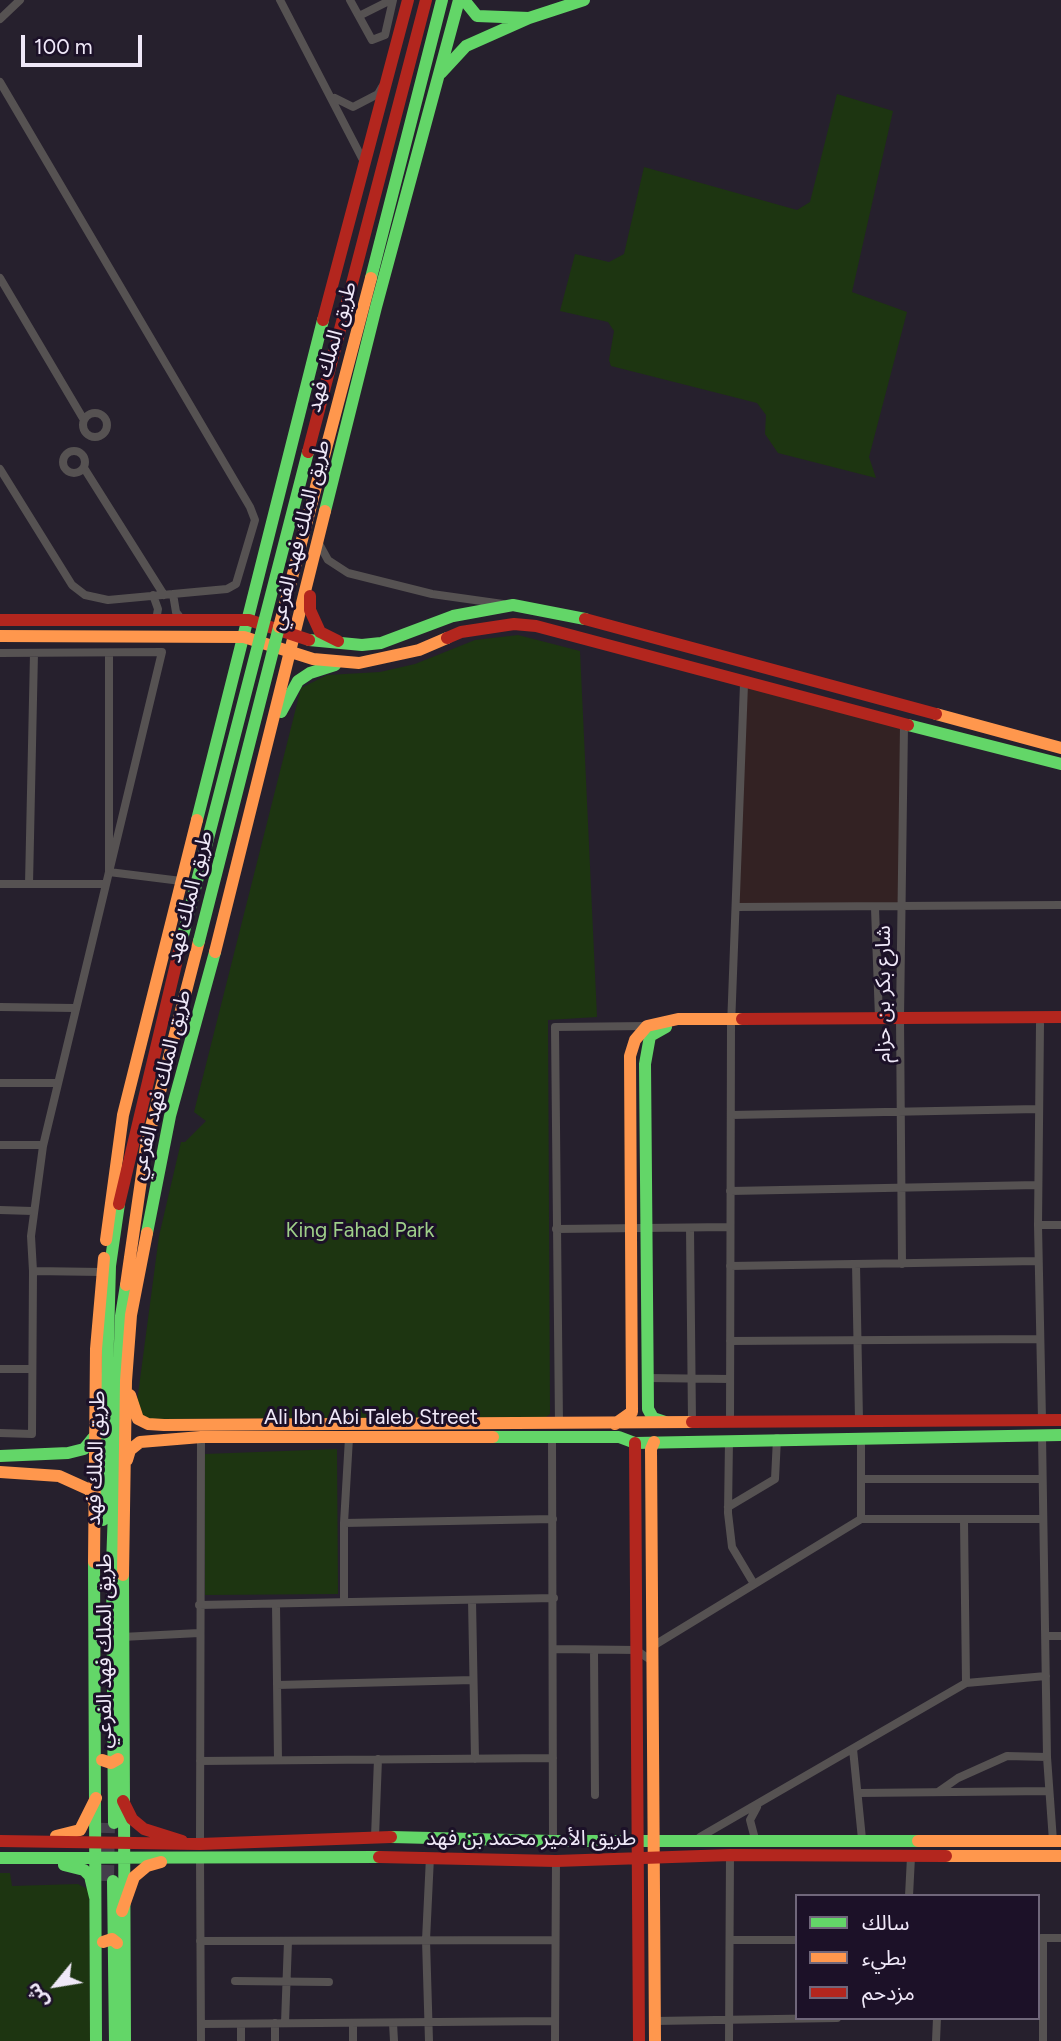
<!DOCTYPE html>
<meta charset="utf-8">
<style>
body{margin:0}
#map{position:relative;width:1061px;height:2041px;overflow:hidden;background:#26202d;font-family:Figtree,"Noto Sans Arabic",sans-serif}
canvas{display:block}
.legend{position:absolute;left:795px;top:1894px;width:245px;height:126px;box-sizing:border-box;background:#1c1128;border:2px solid #70677b;margin:0;padding:9px 12px;list-style:none;font-size:21px;color:#efe8f8}
.legend li{display:flex;align-items:center;gap:14px;height:35px}
.legend b{width:35px;border:2px solid #70677b}
.north{position:absolute;left:21px;top:1950px;width:70px;height:70px;-webkit-text-stroke:5px #1c1128;paint-order:stroke;rotate:240deg;font-size:19px;font-weight:700;line-height:28px;text-align:center;color:#efe8f8}
.north::after{content:'';display:block;margin:auto;width:24px;height:32px;background:#efe8f8;clip-path:polygon(50% 0,100% 100%,50% 72%,0 100%)}
.scale{position:absolute;left:21px;top:35px;width:121px;height:32px;box-sizing:border-box;border:4px solid #efe8f8;border-top:0;padding-left:9px;font-size:21px;line-height:24px;white-space:nowrap;color:#efe8f8;-webkit-text-stroke:5px #1c1128;paint-order:stroke}
</style>
<div id="map">
<canvas width="1061" height="2041"></canvas>
<ul class="legend">
<li><b style="height:9px;background:#63d668"></b>سالك</li>
<li><b style="height:9px;background:#ff974d"></b>بطيء</li>
<li><b style="height:9px;background:#b3261e"></b>مزدحم</li>
</ul>
<div class="north">ش</div>
<div class="scale">100 m</div>
</div>
<script>
const ctx = document.querySelector('canvas').getContext('2d');
ctx.lineJoin = 'round';
function fill(path, color) { ctx.fillStyle = color; ctx.fill(path, 'evenodd'); }
const shape = rows => new Path2D(rows.map(r => 'M' + r).join(''));
function strokePath(path, color, width, dash) { ctx.strokeStyle = color; ctx.lineWidth = width; ctx.lineCap = dash ? 'butt' : 'round'; ctx.setLineDash(dash || []); ctx.stroke(path); }
function write(font, color, halo, rows, align = 'center') {
  ctx.font = font + ' Figtree,"Noto Sans Arabic",sans-serif'; ctx.lineWidth = 6; ctx.setLineDash([]); ctx.textBaseline = 'middle'; ctx.strokeStyle = halo; ctx.fillStyle = color; for (const [text, x, y, turn = 0] of rows) {
    ctx.save(); ctx.translate(x, y); ctx.rotate((+turn || 0) * Math.PI / 180); ctx.textAlign = isNaN(turn) ? turn : align; if (halo) ctx.strokeText(text, 0, 0); ctx.fillText(text, 0, 0); ctx.restore();
  }
}
fill(shape([
 [744,684,904,725,902,908,736,907]
]), '#332223');
fill(shape([
 [837,94,893,111,852,292,907,312,869,457,876,478,778,453,765,434,766,415,757,403,611,366,609,360,614,331,608,322,560,311,575,254,609,262,624,254,644,167,797,210,810,202],
 [518,635,580,651,597,1017,548,1020,550,1414,546,1417,143,1419,137,1402,159,1236,181,1142,185,1142,206,1121,194,1112,301,688,327,675,380,672,415,664,475,640],
 [337,1449,338,1594,205,1595,205,1454],
 [0,1873,10,1873,12,1886,78,1884,89,1890,90,2041,0,2041]
]), '#1d3511');
strokePath(shape([
 [106,1881,107,1823]
]), '#443e4b', 16, [16, 8]);
strokePath(shape([
 [280,0,364,162],
 [350,0,372,40,385,35,393,0],
 [359,16,391,0],
 [0,19,20,0],
 [0,82,250,507,255,520,236,584,227,589,108,600,85,595,72,585,0,469],
 [335,98,353,107,378,94,382,87],
 [0,278,84,420],
 '83 425a12 12 0 1 1 24 0a12 12 0 1 1-24 0Z',
 '63 462a11 11 0 1 1 22 0a11 11 0 1 1-22 0Z',
 [84,468,164,595],
 [318,542,328,560,348,573,432,594,503,604],
 [173,594,176,612,182,620],
 [153,595,158,609,156,620],
 [0,653,162,652,43,1146,31,1236,33,1271,32,1434,0,1433],
 [109,653,109,872,181,881],
 [0,884,106,884],
 [29,884,34,653],
 [736,907,1061,905],
 [875,908,879,1018],
 [0,1007,74,1008],
 [1040,1024,1038,1225,1042,1420],
 [0,1083,58,1083],
 [731,1115,1038,1109],
 [0,1145,43,1145],
 [730,1191,1038,1185],
 [0,1210,32,1211],
 [1038,1225,1061,1225],
 [690,1228,692,1422],
 [556,1229,730,1227],
 [856,1264,859,1420],
 [902,1264,900,1018,904,725],
 [730,1266,1038,1261],
 [33,1271,102,1272],
 [730,1341,1040,1339],
 [0,1369,32,1369],
 [647,1378,730,1379],
 [730,1422,731,1026,744,684],
 [559,1424,555,1027,647,1026],
 [1042,1435,1047,1757,1053,1841],
 [552,1438,553,1841],
 [729,1440,728,1513,732,1547,754,1584],
 [861,1479,1042,1479],
 [728,1507,775,1479,777,1438],
 [861,1519,861,1439],
 [344,1523,553,1519],
 [472,1600,475,1759],
 [344,1601,344,1523,349,1438],
 [199,1605,554,1598],
 [276,1605,278,1760],
 [1048,1636,1061,1636],
 [122,1637,199,1633],
 [653,1646,861,1519,1043,1519],
 [555,1649,636,1650,652,1661],
 [594,1650,595,1795],
 [966,1683,1046,1676],
 [277,1685,473,1680],
 [853,1749,862,1839],
 [200,1761,553,1758],
 [938,1792,958,1778,1007,1756,1047,1757],
 [859,1793,1049,1791],
 [375,1837,378,1759],
 [700,1837,966,1683,964,1521],
 [755,1839,750,1820,757,1807],
 [200,1844,201,1437],
 [200,1857,201,2041],
 [909,1896,911,1857],
 [1041,1938,1061,1938],
 [730,1940,797,1940],
 [200,1941,555,1940],
 [235,1981,329,1982],
 [655,2021,837,2018],
 [285,2023,288,1941],
 [393,2023,394,2041],
 [201,2024,555,2021],
 [241,2041,241,2024],
 [275,2041,275,2023],
 [353,2041,353,2023],
 [429,2041,426,1940,430,1857],
 [555,2041,556,1861],
 [729,2041,730,1855],
 [936,2041,937,2018],
 [1043,2041,1043,1938]
]), '#565252', 8);
strokePath(shape([
 [529,18,584,0],
 [441,73,466,46,529,18,477,16,464,0],
 [325,511,376,307,459,0],
 [309,640,362,645,381,643,453,616,513,605,585,619],
 [281,712,298,681,310,673,335,665],
 [908,725,1061,764],
 [197,820,323,320],
 [147,1233,170,1116,215,952],
 [665,1422,653,1418,648,1409,645,1064,650,1036,666,1027],
 [493,1437,619,1437,635,1443,1061,1435],
 [0,1456,68,1453,84,1449,93,1438],
 [103,1520,110,1266,119,1204],
 [94,1562,96,2041],
 [123,1575,125,2041],
 [114,1823,112,1565,121,1316,126,1285],
 [391,1837,553,1841,918,1841],
 [0,1858,379,1857],
 [64,1865,84,1870,90,1876,95,1897],
 [113,1881,115,2041]
]), '#63d668', 12);
strokePath(shape([
 [0,636,244,637,313,659,359,663,419,650,447,638],
 [936,714,1061,748],
 [215,952,325,511],
 [106,1240,123,1115,197,820],
 [126,1285,146,1146,199,941],
 [130,1395,138,1419,148,1424,164,1425,692,1422],
 [615,1424,632,1412,630,1056,635,1040,647,1026,678,1019,742,1019],
 [654,1442,651,1449,655,2041],
 [127,1460,130,1450,140,1442,201,1437,493,1437],
 [0,1472,59,1476,90,1490,93,1500],
 [94,1562,96,1349,104,1258],
 [123,1575,126,1381,131,1315,147,1233],
 [56,1836,80,1830,96,1798],
 [918,1841,1061,1841],
 [946,1856,1061,1856],
 [122,1911,134,1877,147,1866,161,1862]
]), '#ff974d', 12);
strokePath(shape([
 [323,320,408,0],
 [310,596,310,610,320,632,338,641],
 [585,619,936,714],
 [0,620,249,620,309,640],
 [447,638,461,632,514,624,536,626,908,725],
 [742,1019,1061,1017],
 [119,1204,181,943],
 [692,1422,1061,1420],
 [635,1443,639,2041],
 [123,1801,132,1819,144,1829,182,1841],
 [0,1841,200,1844,391,1837],
 [379,1857,556,1861,730,1855,946,1856]
]), '#b3261e', 12);
strokePath(shape([
 [371,278,442,0],
 [199,941,279,627],
 [181,943,308,452]
]), '#63d668', 12);
strokePath(shape([
 [279,627,371,278],
 [102,1760,111,1763,118,1759],
 [103,1942,112,1939,117,1943]
]), '#ff974d', 12);
strokePath(shape([
 [308,452,426,0]
]), '#b3261e', 12);
write('21px', '#efe8f8', '#1c1128', [
 ["طريق الملك فهد",332,347,-74],
 ["طريق الملك فهد الفرعي",300,535,-76],
 ["طريق الملك فهد",190,897,-76],
 ["شارع بكر بن حزام",884,994,-90],
 ["طريق الملك فهد الفرعي",161,1085,-76],
 ["Ali Ibn Abi Taleb Street",371,1418],
 ["طريق الملك فهد",96,1458,-88],
 ["طريق الملك فهد الفرعي",105,1651,-90],
 ["طريق الأمير محمد بن فهد",531,1839]
]);
write('21px', '#9ecf89', '#1c1128', [
 ["King Fahad Park",360,1231]
]);
</script>
